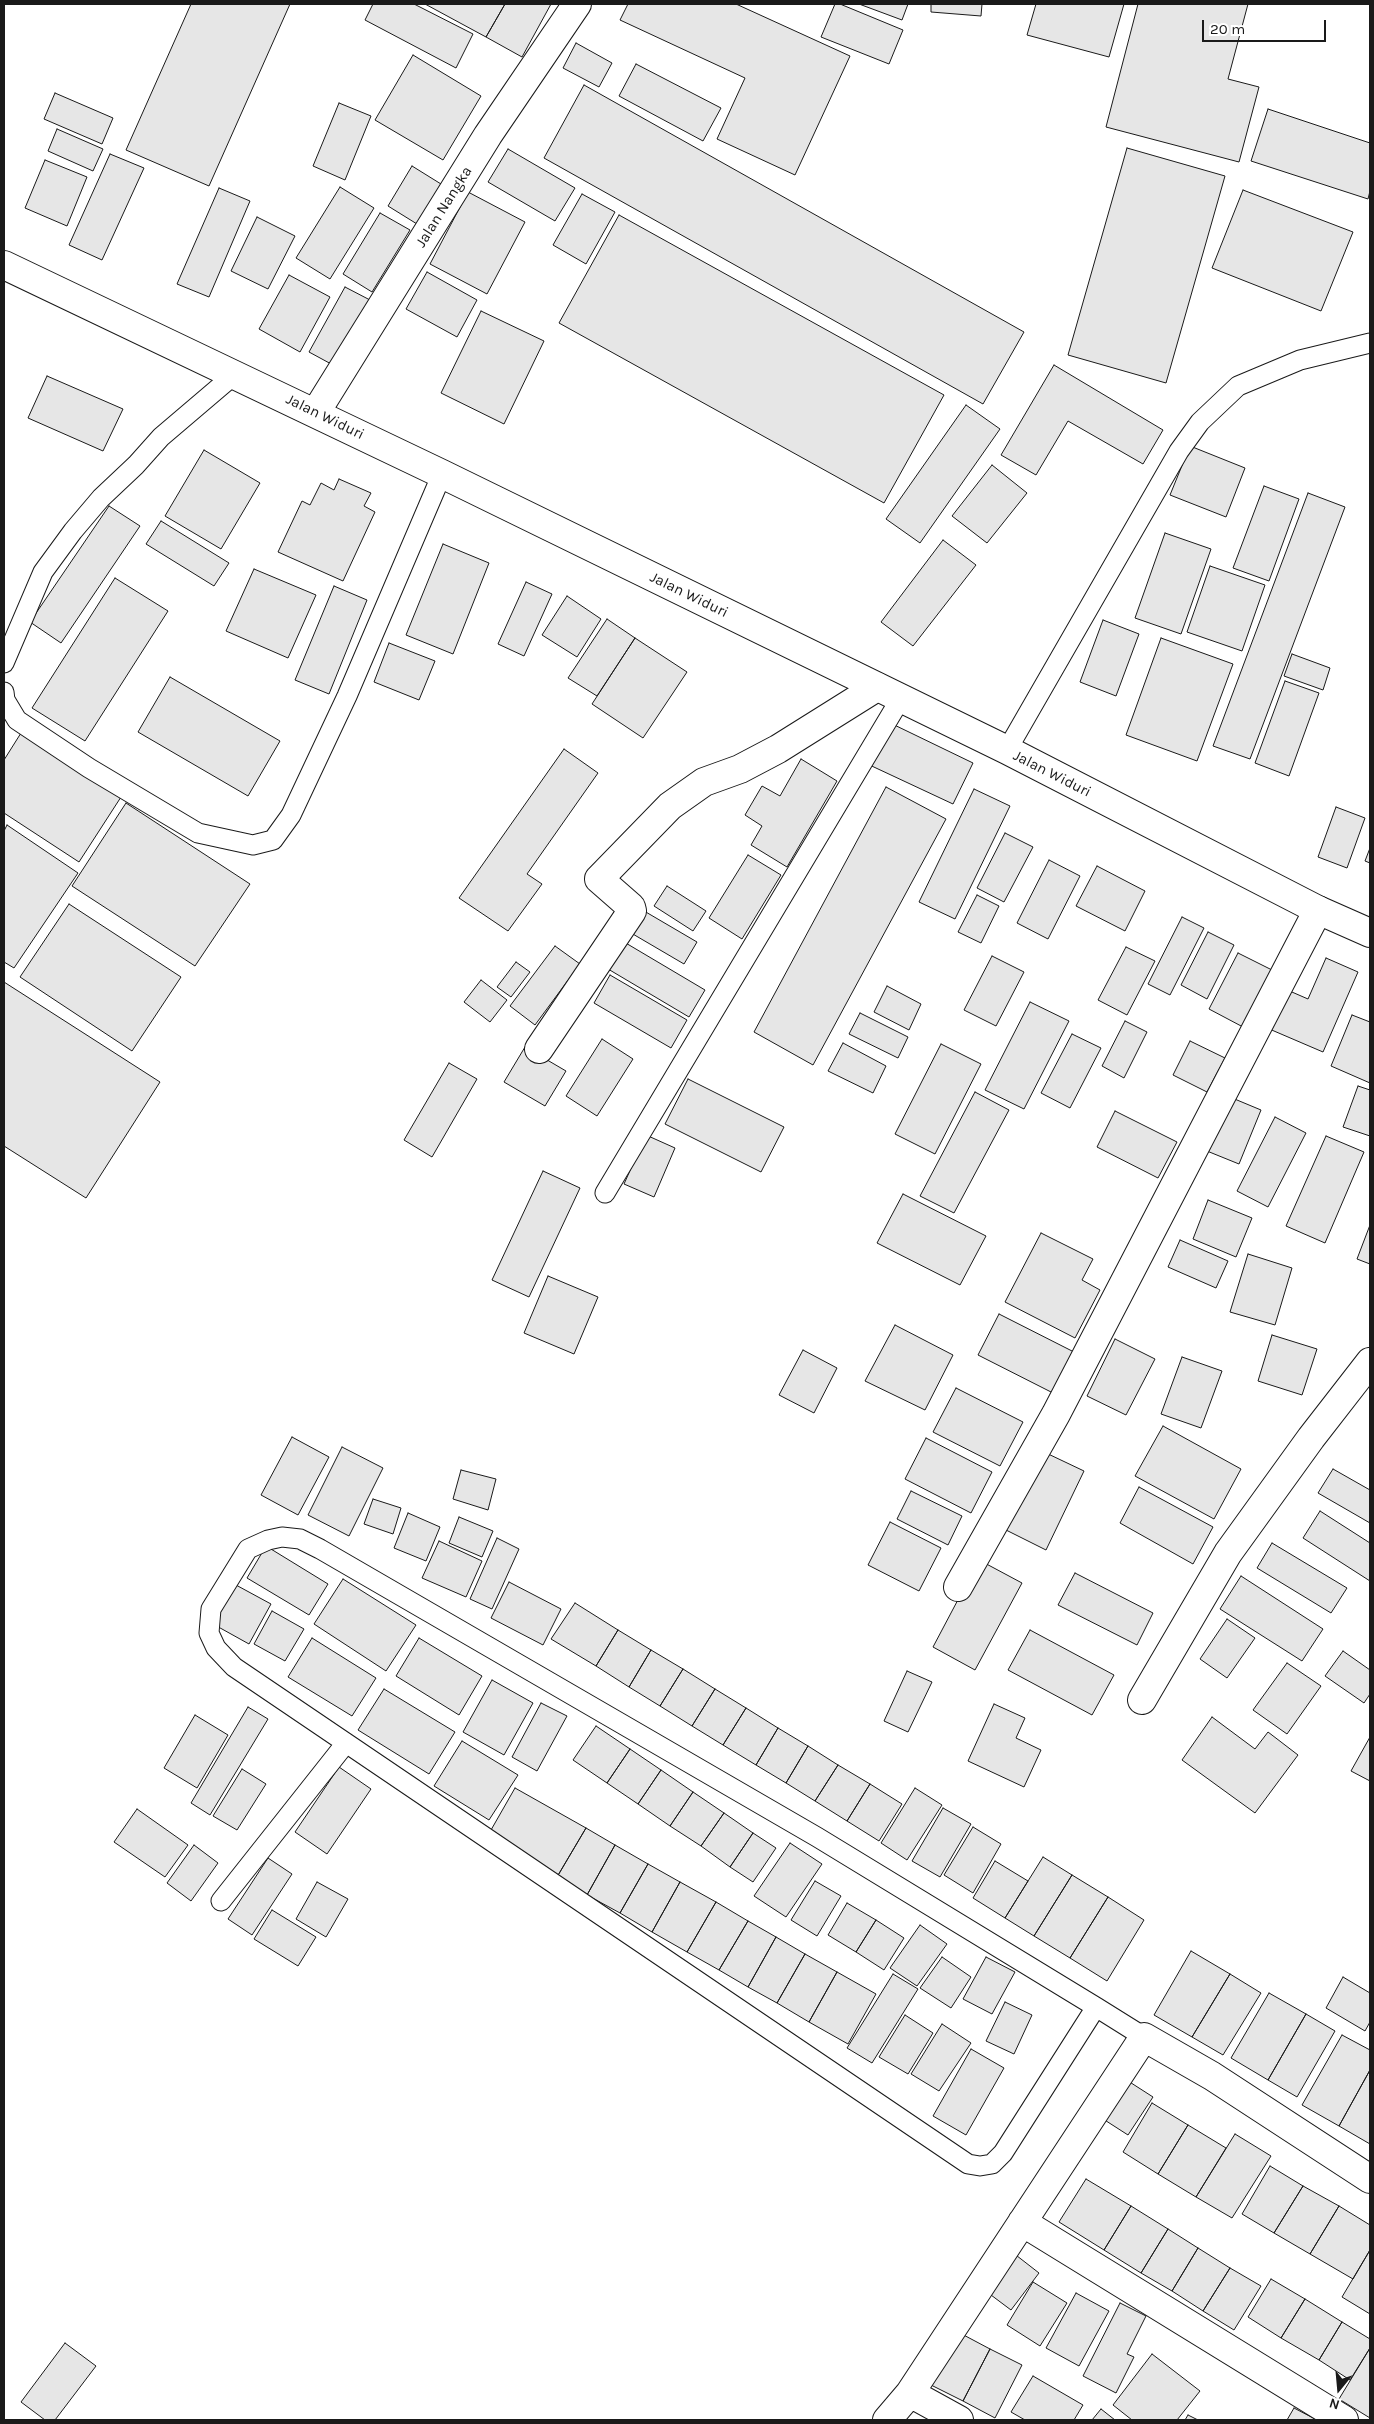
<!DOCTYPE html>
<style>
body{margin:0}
#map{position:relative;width:1374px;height:2424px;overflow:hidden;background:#fff;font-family:Karla,sans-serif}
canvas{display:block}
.frame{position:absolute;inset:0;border:5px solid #1a1a1a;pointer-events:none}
.north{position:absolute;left:1314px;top:2364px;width:50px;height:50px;-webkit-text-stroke:4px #fff;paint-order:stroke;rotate:197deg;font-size:14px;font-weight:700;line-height:20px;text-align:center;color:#1a1a1a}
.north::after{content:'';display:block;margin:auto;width:18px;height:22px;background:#1a1a1a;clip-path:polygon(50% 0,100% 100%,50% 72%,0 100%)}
.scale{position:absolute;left:1202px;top:20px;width:124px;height:22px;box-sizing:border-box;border:2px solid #1a1a1a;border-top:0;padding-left:6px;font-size:15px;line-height:18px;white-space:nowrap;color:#1a1a1a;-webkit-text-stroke:4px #fff;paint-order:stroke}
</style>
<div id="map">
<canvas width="1374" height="2424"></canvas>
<div class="frame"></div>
<div class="north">N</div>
<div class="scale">20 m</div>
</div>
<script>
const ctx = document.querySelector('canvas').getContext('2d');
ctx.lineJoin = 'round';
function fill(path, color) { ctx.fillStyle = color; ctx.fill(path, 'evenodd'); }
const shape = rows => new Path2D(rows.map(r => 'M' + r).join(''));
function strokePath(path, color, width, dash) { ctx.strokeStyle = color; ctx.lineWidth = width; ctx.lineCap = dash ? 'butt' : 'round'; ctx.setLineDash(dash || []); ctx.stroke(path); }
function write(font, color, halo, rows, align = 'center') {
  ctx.font = font + ' Karla,sans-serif'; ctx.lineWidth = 4; ctx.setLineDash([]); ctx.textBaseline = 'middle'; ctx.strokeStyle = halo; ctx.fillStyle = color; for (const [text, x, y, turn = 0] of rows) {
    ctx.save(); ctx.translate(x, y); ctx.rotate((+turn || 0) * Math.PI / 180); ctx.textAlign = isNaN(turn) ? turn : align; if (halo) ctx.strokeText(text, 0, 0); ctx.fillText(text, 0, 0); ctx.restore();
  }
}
const building = shape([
 [191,4,290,4,209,186,126,150,191,4],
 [373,4,414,4,473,34,456,68,365,20,373,4],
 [425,4,505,4,486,37,425,4],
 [505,4,551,4,522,57,486,37,505,4],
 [628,4,736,4,850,56,795,175,717,139,745,78,620,20,628,4],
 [835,4,840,4,903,30,889,64,821,37,835,4],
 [859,4,908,4,902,20,859,4],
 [931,4,982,4,981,16,931,12,931,4],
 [1036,4,1124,4,1109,57,1027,35,1036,4],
 [1138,4,1248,4,1228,79,1259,87,1239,162,1106,127,1138,4],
 [576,43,612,63,599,87,563,68,576,43],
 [413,55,481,96,443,160,375,120,413,55],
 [636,64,721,108,703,141,619,96,636,64],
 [584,85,1024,332,983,404,544,158,584,85],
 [55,93,113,118,102,144,44,119,55,93],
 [339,103,371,116,345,180,313,166,339,103],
 [1268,109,1370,143,1370,191,1368,199,1251,161,1268,109],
 [57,129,103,149,93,171,48,151,57,129],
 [1127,148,1225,176,1166,383,1068,355,1127,148],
 [508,149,575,188,555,221,488,182,508,149],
 [110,154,144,168,102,260,69,245,110,154],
 [45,160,87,177,67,226,25,208,45,160],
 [412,166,441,184,417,224,388,206,412,166],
 [340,187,374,208,330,279,296,258,340,187],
 [219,188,250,201,209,297,177,284,219,188],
 [1243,190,1353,232,1321,311,1212,268,1243,190],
 [468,192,525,222,487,294,430,264,468,192],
 [582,194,615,212,586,264,553,245,582,194],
 [380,213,410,230,372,292,343,274,380,213],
 [619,215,944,395,884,503,559,323,619,215],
 [257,217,295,236,268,289,231,271,257,217],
 [427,272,477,300,457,337,406,309,427,272],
 [289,275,330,297,300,352,259,329,289,275],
 [345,287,370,300,333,365,309,352,345,287],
 [481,311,544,341,504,424,441,393,481,311],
 [1054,365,1163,430,1143,464,1068,421,1036,475,1001,455,1054,365],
 [47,376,123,409,103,451,28,418,47,376],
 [966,405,1000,429,920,543,886,519,966,405],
 [1190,446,1245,468,1226,517,1170,495,1190,446],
 [204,450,260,483,221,549,165,516,204,450],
 [992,465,1027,493,987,543,952,516,992,465],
 [339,479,371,493,364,506,375,512,343,581,278,552,302,501,310,505,321,483,334,490,339,479],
 [1264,486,1299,499,1269,581,1233,568,1264,486],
 [1308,493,1345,507,1250,759,1213,746,1308,493],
 [109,506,140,526,61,643,30,622,109,506],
 [161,521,229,563,214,586,146,544,161,521],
 [1165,533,1211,549,1181,634,1135,618,1165,533],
 [943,540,976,565,913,646,881,622,943,540],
 [443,544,489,563,453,654,406,635,443,544],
 [1210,566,1265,585,1242,651,1187,632,1210,566],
 [254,569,316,595,288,658,226,631,254,569],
 [115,578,168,611,85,741,32,708,115,578],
 [526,582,552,594,524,656,498,644,526,582],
 [334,586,367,600,329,694,295,680,334,586],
 [567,596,601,619,577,657,542,635,567,596],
 [607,619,635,638,597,696,568,678,607,619],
 [1103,620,1139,634,1116,696,1080,682,1103,620],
 [635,638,687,672,643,738,592,704,635,638],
 [1161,638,1233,664,1197,761,1126,735,1161,638],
 [389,643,435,661,419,700,374,682,389,643],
 [1292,654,1330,668,1323,690,1284,676,1292,654],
 [170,677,280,741,248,796,138,732,170,677],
 [1285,681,1319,693,1289,776,1255,763,1285,681],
 [882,719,973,763,953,804,861,761,882,719],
 [21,733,121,797,79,862,4,813,4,760,21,733],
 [564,749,598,773,527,874,542,884,508,931,459,898,564,749],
 [801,759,837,781,787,867,751,845,762,826,745,815,762,786,780,796,801,759],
 [886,787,946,819,813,1065,754,1032,886,787],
 [974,789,1010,806,955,919,919,902,974,789],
 [126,803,250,884,195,966,72,886,126,803],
 [1336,807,1365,818,1347,868,1318,857,1336,807],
 [7,825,78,873,14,968,4,962,4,831,7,825],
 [1005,833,1033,847,1004,902,977,888,1005,833],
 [1370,848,1370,863,1365,861,1370,848],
 [748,855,781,875,742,939,709,918,748,855],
 [1049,860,1080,876,1048,939,1017,923,1049,860],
 [1097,866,1145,891,1125,931,1076,906,1097,866],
 [667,886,706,911,693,931,654,906,667,886],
 [977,895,999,906,981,943,958,932,977,895],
 [69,904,181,977,132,1051,20,977,69,904],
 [639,908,697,942,684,964,626,930,639,908],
 [1182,917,1204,928,1170,995,1148,984,1182,917],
 [1208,932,1234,945,1207,999,1181,985,1208,932],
 [619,939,705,990,689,1017,603,966,619,939],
 [555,946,580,964,535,1025,510,1006,555,946],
 [1126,947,1155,961,1127,1015,1098,1000,1126,947],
 [1238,953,1272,970,1243,1027,1209,1009,1238,953],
 [992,956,1024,972,996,1026,964,1010,992,956],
 [1326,958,1358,972,1323,1052,1267,1028,1285,989,1308,999,1326,958],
 [516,962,530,972,511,997,497,987,516,962],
 [610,975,687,1020,671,1048,594,1003,610,975],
 [481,980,507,1000,490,1022,464,1002,481,980],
 [4,982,160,1082,86,1198,4,1146,4,982],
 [887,986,921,1004,909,1030,874,1012,887,986],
 [1030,1002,1069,1021,1024,1109,985,1090,1030,1002],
 [860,1013,908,1037,898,1058,849,1034,860,1013],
 [1352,1015,1370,1022,1370,1083,1331,1066,1352,1015],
 [1125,1021,1147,1032,1124,1078,1102,1066,1125,1021],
 [1072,1034,1101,1048,1070,1108,1041,1093,1072,1034],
 [602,1039,633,1059,597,1116,566,1096,602,1039],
 [1190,1041,1225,1058,1207,1092,1173,1075,1190,1041],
 [843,1043,886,1066,873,1093,828,1071,843,1043],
 [941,1044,981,1064,935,1154,895,1134,941,1044],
 [525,1047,566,1071,545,1106,504,1082,525,1047],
 [449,1063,477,1079,432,1157,404,1140,449,1063],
 [688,1079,784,1127,761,1172,665,1124,688,1079],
 [1358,1086,1370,1090,1370,1136,1343,1127,1358,1086],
 [975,1092,1009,1110,954,1213,920,1196,975,1092],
 [1225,1095,1261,1110,1239,1164,1202,1149,1225,1095],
 [1115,1111,1177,1142,1158,1178,1097,1147,1115,1111],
 [1275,1117,1306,1133,1268,1207,1237,1191,1275,1117],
 [646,1135,675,1148,654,1197,624,1184,646,1135],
 [1326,1136,1364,1152,1325,1243,1286,1226,1326,1136],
 [543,1171,580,1188,529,1297,492,1280,543,1171],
 [903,1194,986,1236,960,1285,877,1243,903,1194],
 [1208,1200,1252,1218,1236,1257,1193,1239,1208,1200],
 [1370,1225,1370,1264,1357,1259,1370,1225],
 [1041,1233,1093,1259,1082,1280,1100,1290,1075,1338,1005,1302,1041,1233],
 [1180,1240,1228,1261,1216,1288,1168,1267,1180,1240],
 [1248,1254,1292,1268,1275,1325,1230,1312,1248,1254],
 [548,1276,598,1297,574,1354,524,1333,548,1276],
 [999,1314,1074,1352,1053,1393,978,1355,999,1314],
 [895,1325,953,1355,925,1410,865,1381,895,1325],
 [1272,1335,1317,1349,1302,1395,1258,1381,1272,1335],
 [1115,1339,1155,1359,1126,1415,1087,1396,1115,1339],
 [803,1350,837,1368,814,1413,779,1395,803,1350],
 [1182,1357,1222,1371,1201,1428,1161,1414,1182,1357],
 [956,1388,1023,1422,1000,1466,933,1432,956,1388],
 [1163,1426,1241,1469,1214,1519,1135,1476,1163,1426],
 [292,1437,329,1457,298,1515,261,1495,292,1437],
 [926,1438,992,1472,971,1513,905,1479,926,1438],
 [342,1447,383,1468,349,1536,308,1515,342,1447],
 [1044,1452,1084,1471,1046,1550,1006,1530,1044,1452],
 [1333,1469,1370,1490,1370,1523,1318,1493,1333,1469],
 [461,1470,496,1479,488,1510,453,1499,461,1470],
 [1139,1487,1213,1527,1193,1564,1120,1523,1139,1487],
 [911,1491,962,1516,948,1545,897,1519,911,1491],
 [373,1499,401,1508,393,1534,364,1524,373,1499],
 [1320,1511,1370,1543,1370,1581,1303,1538,1320,1511],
 [408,1513,440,1527,426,1561,394,1548,408,1513],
 [459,1517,493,1531,482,1557,449,1543,459,1517],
 [890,1522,941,1548,919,1591,868,1565,890,1522],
 [497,1538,519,1549,492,1609,470,1599,497,1538],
 [439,1541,482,1561,466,1597,422,1578,439,1541],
 [1272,1543,1347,1588,1331,1613,1257,1568,1272,1543],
 [266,1546,328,1584,309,1615,247,1578,266,1546],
 [979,1560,1022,1583,975,1670,933,1647,979,1560],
 [1075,1573,1153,1613,1137,1645,1058,1605,1075,1573],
 [1241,1576,1323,1629,1302,1661,1220,1609,1241,1576],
 [343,1579,416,1625,386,1671,314,1624,343,1579],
 [509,1582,561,1609,543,1645,491,1618,509,1582],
 [236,1585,271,1604,249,1644,213,1624,236,1585],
 [575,1603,618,1630,596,1666,551,1639,575,1603],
 [272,1611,304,1629,285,1661,254,1644,272,1611],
 [1227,1619,1255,1638,1227,1678,1200,1659,1227,1619],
 [618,1630,651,1650,629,1687,596,1666,618,1630],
 [1030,1630,1114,1675,1092,1715,1008,1670,1030,1630],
 [312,1638,376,1678,352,1716,288,1677,312,1638],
 [419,1638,482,1676,459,1715,396,1676,419,1638],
 [651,1650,683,1669,660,1706,629,1687,651,1650],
 [1343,1651,1370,1670,1370,1694,1364,1703,1325,1676,1343,1651],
 [1287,1663,1321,1686,1287,1734,1253,1710,1287,1663],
 [683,1669,715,1689,692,1726,660,1706,683,1669],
 [907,1671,932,1682,908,1732,884,1721,907,1671],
 [492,1680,533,1703,504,1755,463,1732,492,1680],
 [384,1689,455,1732,429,1774,358,1730,384,1689],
 [715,1689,746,1708,723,1745,692,1726,715,1689],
 [541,1703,567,1716,537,1771,512,1757,541,1703],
 [994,1704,1025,1718,1016,1738,1041,1750,1024,1787,968,1761,994,1704],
 [248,1707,268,1719,210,1815,191,1803,248,1707],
 [746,1708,778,1728,756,1765,723,1745,746,1708],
 [195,1715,228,1735,197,1788,164,1768,195,1715],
 [1212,1717,1255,1749,1268,1732,1298,1755,1255,1813,1182,1760,1212,1717],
 [596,1726,630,1749,607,1783,573,1760,596,1726],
 [778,1728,808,1746,786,1783,756,1765,778,1728],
 [1370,1737,1370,1781,1351,1771,1370,1737],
 [462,1741,518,1775,489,1820,434,1786,462,1741],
 [808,1746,838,1765,815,1801,786,1783,808,1746],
 [630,1749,661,1770,638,1804,607,1783,630,1749],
 [838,1765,870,1784,847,1821,815,1801,838,1765],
 [339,1767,371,1789,327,1854,295,1832,339,1767],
 [242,1769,266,1784,237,1830,213,1816,242,1769],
 [661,1770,693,1792,670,1826,638,1804,661,1770],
 [870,1784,902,1804,879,1841,847,1821,870,1784],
 [515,1788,586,1828,557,1877,487,1837,515,1788],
 [915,1788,942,1805,907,1860,881,1843,915,1788],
 [693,1792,724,1813,701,1846,670,1826,693,1792],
 [943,1808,971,1824,940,1877,912,1861,943,1808],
 [137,1809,188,1845,165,1877,114,1842,137,1809],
 [724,1813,753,1833,730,1867,701,1846,724,1813],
 [973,1827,1001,1844,973,1893,944,1875,973,1827],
 [586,1828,615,1845,587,1895,557,1877,586,1828],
 [753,1833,776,1848,753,1882,730,1867,753,1833],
 [790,1843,822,1864,786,1917,754,1896,790,1843],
 [194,1845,218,1863,191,1901,167,1883,194,1845],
 [615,1845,648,1864,620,1913,587,1895,615,1845],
 [1043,1857,1072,1875,1034,1936,1005,1918,1043,1857],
 [268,1858,292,1874,252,1935,228,1919,268,1858],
 [995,1861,1028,1881,1005,1918,973,1898,995,1861],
 [648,1864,680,1882,652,1932,620,1913,648,1864],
 [1072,1875,1108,1897,1070,1958,1034,1936,1072,1875],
 [815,1881,841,1896,817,1936,791,1920,815,1881],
 [317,1882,348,1899,326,1937,296,1919,317,1882],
 [680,1882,716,1902,687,1952,652,1932,680,1882],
 [1108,1897,1144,1920,1107,1981,1070,1958,1108,1897],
 [716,1902,748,1921,719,1970,687,1952,716,1902],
 [847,1903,876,1920,856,1952,828,1935,847,1903],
 [272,1910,316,1937,298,1966,254,1939,272,1910],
 [876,1920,904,1938,884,1970,856,1952,876,1920],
 [748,1921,776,1937,748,1987,719,1970,748,1921],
 [920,1925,947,1944,917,1986,890,1968,920,1925],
 [776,1937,805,1954,777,2003,748,1987,776,1937],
 [1191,1951,1230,1974,1192,2037,1154,2015,1191,1951],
 [805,1954,837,1972,809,2022,777,2003,805,1954],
 [942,1957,971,1977,951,2008,920,1988,942,1957],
 [986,1957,1015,1972,992,2014,963,1999,986,1957],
 [837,1972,876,1994,848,2044,809,2022,837,1972],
 [893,1974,918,1989,872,2063,847,2048,893,1974],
 [1230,1974,1261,1993,1223,2055,1192,2037,1230,1974],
 [1343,1977,1370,1993,1370,2022,1365,2031,1326,2008,1343,1977],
 [1269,1993,1306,2014,1268,2080,1231,2058,1269,1993],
 [1005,2002,1032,2015,1014,2054,986,2041,1005,2002],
 [1306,2014,1335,2031,1297,2097,1268,2080,1306,2014],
 [905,2015,933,2033,908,2074,879,2057,905,2015],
 [942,2024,971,2043,939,2091,911,2074,942,2024],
 [1342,2035,1370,2050,1370,2070,1339,2126,1302,2105,1342,2035],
 [971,2049,1004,2068,966,2135,933,2116,971,2049],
 [1370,2070,1370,2144,1339,2126,1370,2070],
 [1125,2079,1153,2097,1128,2135,1100,2117,1125,2079],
 [1152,2103,1188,2125,1158,2174,1123,2152,1152,2103],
 [1188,2125,1226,2148,1196,2197,1158,2174,1188,2125],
 [1235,2134,1271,2156,1232,2218,1196,2197,1235,2134],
 [1270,2166,1303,2186,1274,2233,1242,2214,1270,2166],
 [1086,2179,1131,2206,1104,2250,1059,2222,1086,2179],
 [1303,2186,1339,2206,1310,2254,1274,2233,1303,2186],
 [1131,2206,1168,2229,1141,2273,1104,2250,1131,2206],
 [1339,2206,1370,2225,1370,2250,1353,2279,1310,2254,1339,2206],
 [1168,2229,1198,2248,1172,2291,1141,2273,1168,2229],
 [1198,2248,1230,2268,1203,2311,1172,2291,1198,2248],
 [1370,2250,1370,2314,1342,2297,1370,2250],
 [1012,2252,1039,2273,1011,2310,983,2289,1012,2252],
 [1230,2268,1261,2286,1234,2330,1203,2311,1230,2268],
 [1271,2279,1305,2299,1281,2338,1248,2317,1271,2279],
 [1033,2282,1067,2303,1040,2346,1007,2325,1033,2282],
 [1076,2293,1109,2311,1079,2366,1046,2348,1076,2293],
 [1305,2299,1342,2322,1319,2360,1281,2338,1305,2299],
 [1120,2303,1146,2316,1127,2354,1134,2357,1116,2393,1083,2376,1120,2303],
 [1342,2322,1370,2339,1370,2348,1350,2380,1319,2360,1342,2322],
 [958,2332,990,2349,963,2401,931,2385,958,2332],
 [65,2343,96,2366,55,2420,45,2420,21,2402,65,2343],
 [1370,2348,1370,2418,1339,2399,1370,2348],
 [990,2349,1022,2365,995,2418,963,2401,990,2349],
 [1152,2354,1200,2391,1177,2420,1132,2420,1113,2405,1152,2354],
 [1033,2376,1083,2405,1074,2420,1025,2420,1011,2412,1033,2376],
 [1294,2408,1317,2420,1287,2420,1294,2408],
 [1101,2409,1115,2420,1092,2420,1101,2409],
 [1188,2415,1198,2420,1185,2420,1188,2415]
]);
fill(building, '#e6e6e6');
strokePath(building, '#1a1a1a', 1);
const lane = shape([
 [4,663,43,572,73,531,101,498,136,465,161,437,235,374],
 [4,692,5,700,17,720,89,768,198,833,253,845,273,840,291,815,347,696,442,474],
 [1007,750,1179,451,1200,422,1238,386,1300,360,1370,343],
 [605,1193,901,698],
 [221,1901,346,1743],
 [1096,2007,1003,2153,992,2164,980,2166,968,2164,234,1667,216,1648,209,1633,211,1609,248,1549,268,1540,282,1537,300,1539,320,1549,817,1837,1096,2007,1144,2037]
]);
const street = shape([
 [316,412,488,135,577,4],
 [539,1049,632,911,631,907,599,879,670,806,704,782,740,769,778,749,877,687],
 [958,1587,1056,1414,1318,910],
 [1142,1700,1228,1553,1311,1438,1370,1362],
 [1022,2222,1344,2420],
 [910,2393,959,2420],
 [887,2420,910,2393,1144,2037,1212,2076,1370,2179]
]);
const secondary = shape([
 [4,265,442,474,1007,750,1318,910,1370,933]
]);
strokePath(lane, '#1a1a1a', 21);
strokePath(street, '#1a1a1a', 30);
strokePath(secondary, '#1a1a1a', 30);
strokePath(lane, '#fff', 19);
strokePath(street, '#fff', 28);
strokePath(secondary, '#fff', 28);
write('15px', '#1a1a1a', '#fff', [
 ["Jalan Nangka",444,207,-58],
 ["Jalan Widuri",325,417,26],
 ["Jalan Widuri",689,595,26],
 ["Jalan Widuri",1052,774,27]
]);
</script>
